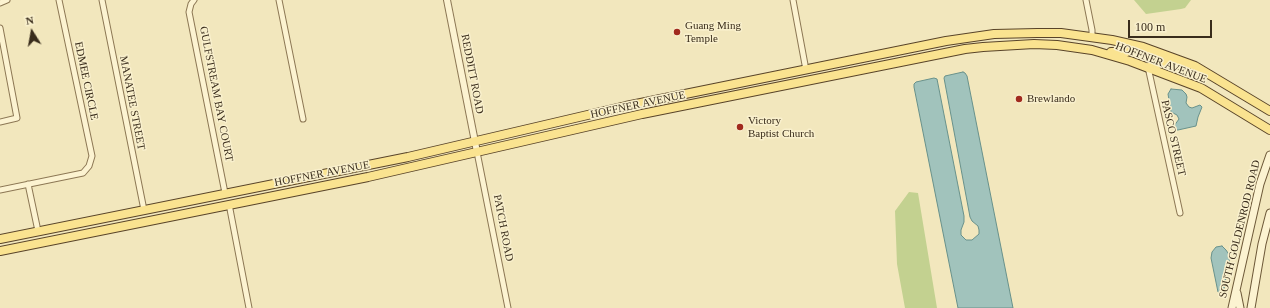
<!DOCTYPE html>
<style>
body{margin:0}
#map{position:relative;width:1270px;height:308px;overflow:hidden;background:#f2e7bd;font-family:Georgia,serif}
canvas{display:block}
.north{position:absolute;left:12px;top:12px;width:40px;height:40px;-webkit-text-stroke:3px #f9f0cd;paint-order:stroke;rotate:349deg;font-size:11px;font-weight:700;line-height:16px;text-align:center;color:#392c1b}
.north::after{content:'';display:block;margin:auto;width:14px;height:18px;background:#392c1b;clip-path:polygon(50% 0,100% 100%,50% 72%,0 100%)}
.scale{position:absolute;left:1128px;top:20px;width:84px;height:18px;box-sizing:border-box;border:2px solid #392c1b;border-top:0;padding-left:5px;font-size:12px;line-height:14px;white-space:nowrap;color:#392c1b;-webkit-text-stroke:3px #f9f0cd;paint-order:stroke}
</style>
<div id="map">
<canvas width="1270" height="308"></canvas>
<div class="north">N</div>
<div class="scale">100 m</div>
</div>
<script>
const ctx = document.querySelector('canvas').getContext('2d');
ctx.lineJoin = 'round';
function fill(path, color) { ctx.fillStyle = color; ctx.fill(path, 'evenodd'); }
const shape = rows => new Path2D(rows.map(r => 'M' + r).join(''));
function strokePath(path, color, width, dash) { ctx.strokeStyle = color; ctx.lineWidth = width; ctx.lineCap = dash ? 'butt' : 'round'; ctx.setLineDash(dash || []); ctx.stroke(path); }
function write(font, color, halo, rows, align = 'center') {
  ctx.font = font + ' Georgia,serif'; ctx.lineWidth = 3; ctx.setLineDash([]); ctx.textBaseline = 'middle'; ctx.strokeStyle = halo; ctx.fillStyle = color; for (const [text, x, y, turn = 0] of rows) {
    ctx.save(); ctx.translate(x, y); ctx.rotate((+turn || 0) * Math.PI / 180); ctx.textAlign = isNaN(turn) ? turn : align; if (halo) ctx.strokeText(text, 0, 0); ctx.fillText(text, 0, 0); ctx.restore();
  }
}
fill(shape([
 [1134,0,1191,0,1185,8,1181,9,1146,14],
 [909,192,918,193,937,308,905,308,897,264,895,211]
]), '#c3d190');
const water = shape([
 [963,72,965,73,967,76,1013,308,958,308,914,87,914,84,916,82,934,78,937,79,964,216,964,222,961,230,961,235,966,240,972,240,979,234,979,230,978,226,972,221,970,217,944,78,945,76,963,72],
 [1171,89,1182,90,1186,94,1187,97,1186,103,1189,107,1192,108,1200,105,1202,107,1198,117,1196,126,1178,130,1176,130,1174,128,1174,126,1179,119,1177,115,1171,112,1168,94,1171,89],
 [1222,246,1226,250,1230,256,1223,294,1218,292,1211,258,1212,252,1216,247,1222,246]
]);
fill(water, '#a1c3bc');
strokePath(water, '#68918b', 1);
const minor = shape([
 [102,0,144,210],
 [194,0,191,4,189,12,225,193],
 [279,0,303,119],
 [793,0,806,70],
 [1086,0,1092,30,1092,37],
 [0,3,7,0],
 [0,28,17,118,0,122],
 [1148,67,1180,213],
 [477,152,508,308],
 [28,184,38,231],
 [0,190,83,173,89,166,92,156,59,0],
 [229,204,249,308]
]);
const tertiary = shape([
 [447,0,477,152]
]);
const secondary = shape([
 [1237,293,1240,308],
 [1232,308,1260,184,1270,155],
 [1251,308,1262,244,1270,213]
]);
const primary = shape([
 [1111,52,1127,52,1143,47],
 [1148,67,1166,62,1179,65],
 [0,239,408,157,626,106,946,41,994,34,1037,33,1061,33,1112,40,1143,47,1195,66,1270,111],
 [0,251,368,177,642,114,965,49,983,47,1034,44,1057,45,1092,50,1130,61,1201,88,1270,130]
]);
strokePath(minor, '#8c7754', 7);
strokePath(tertiary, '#8c7754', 8);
strokePath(secondary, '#6d5838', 9);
strokePath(primary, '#594429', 10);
strokePath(minor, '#fcf3d1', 5);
strokePath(tertiary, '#fcf3d1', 6);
strokePath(secondary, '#fcf3d1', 7);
strokePath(primary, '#fae390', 8);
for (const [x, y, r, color] of [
 [677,32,4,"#a12a1e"],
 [1019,99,4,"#a12a1e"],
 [740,127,4,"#a12a1e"]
]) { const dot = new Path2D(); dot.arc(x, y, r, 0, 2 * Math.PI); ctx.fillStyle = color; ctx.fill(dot); strokePath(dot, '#f9f0cd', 1.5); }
write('11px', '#392c1b', '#f9f0cd', [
 ["Guang Ming",685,26],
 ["Temple",685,39],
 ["Brewlando",1027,99],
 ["Victory",748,121],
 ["Baptist Church",748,134]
], 'left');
write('11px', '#392c1b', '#f9f0cd', [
 ["HOFFNER AVENUE",1161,63,21],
 ["REDDITT ROAD",472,74,79],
 ["EDMEE CIRCLE",86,81,78],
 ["GULFSTREAM BAY COURT",216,94,79],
 ["MANATEE STREET",132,103,79],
 ["HOFFNER AVENUE",638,105,-12],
 ["PASCO STREET",1173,138,77],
 ["HOFFNER AVENUE",322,174,-11],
 ["PATCH ROAD",503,228,79],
 ["SOUTH GOLDENROD ROAD",1240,229,-76]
]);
</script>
